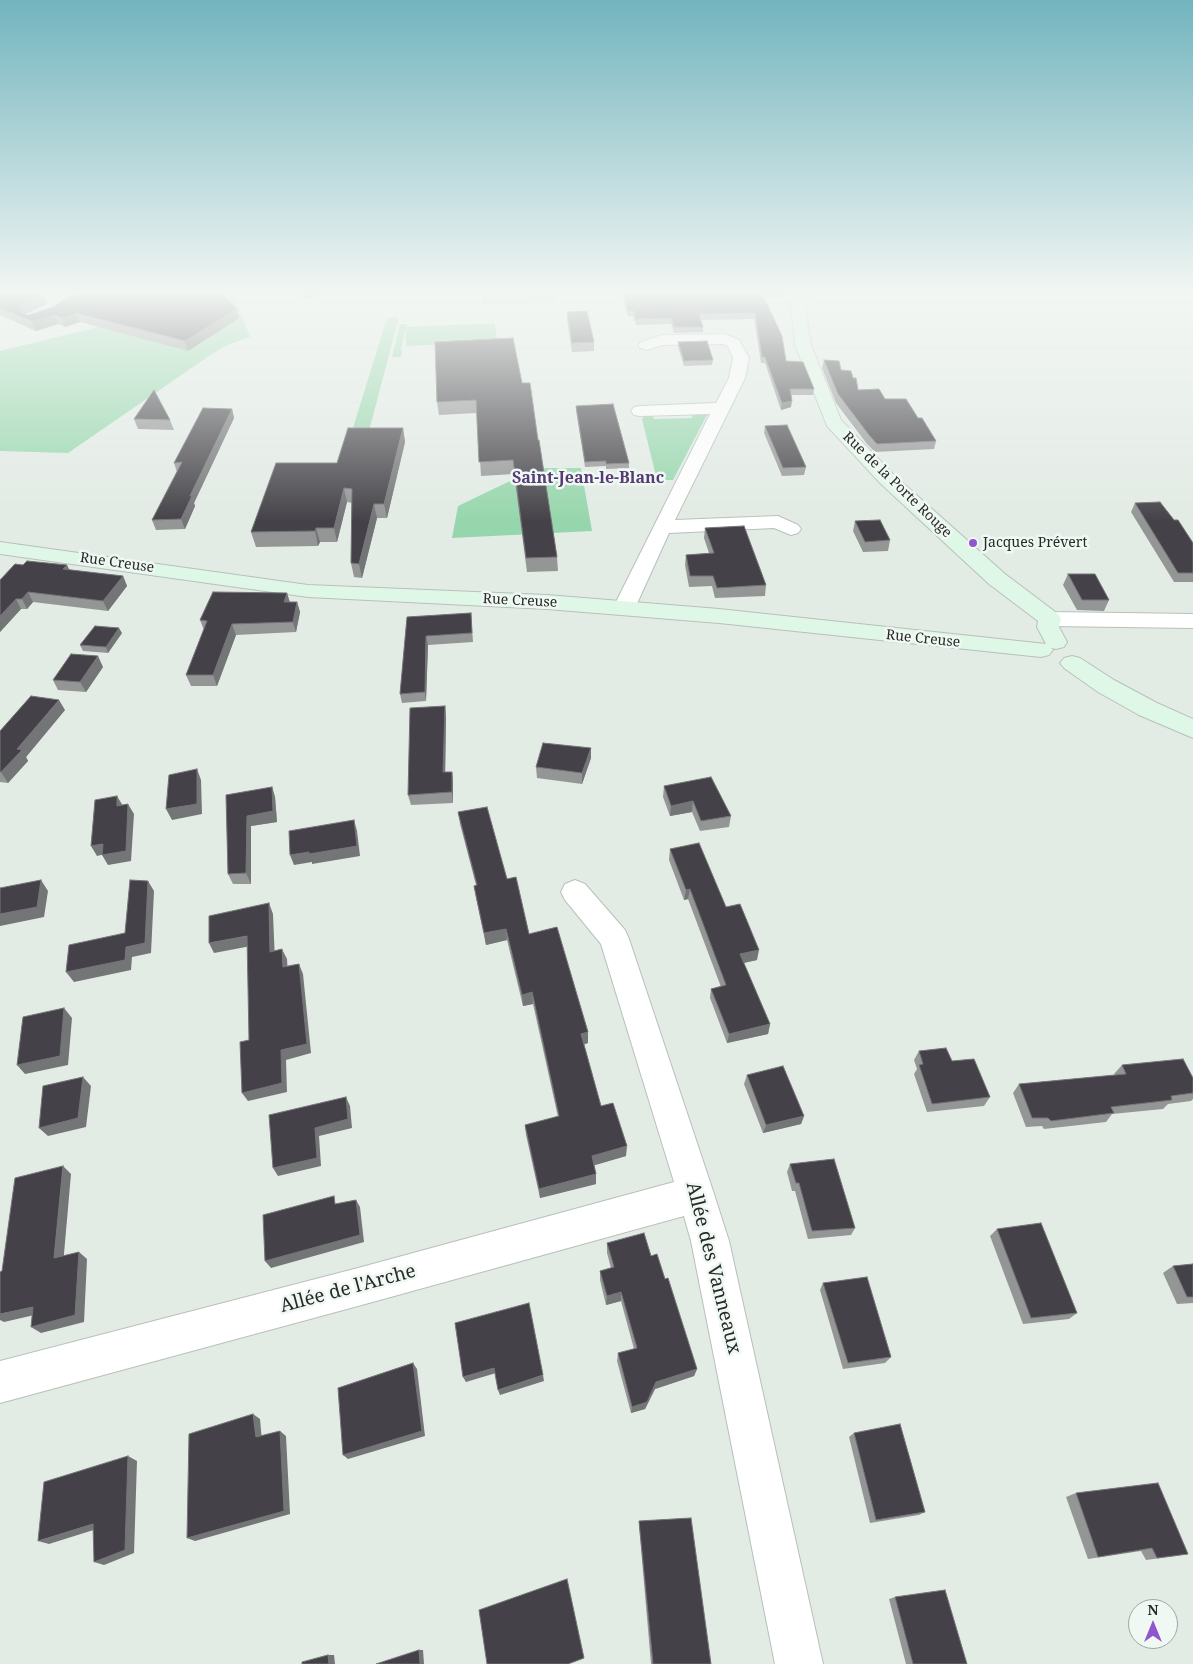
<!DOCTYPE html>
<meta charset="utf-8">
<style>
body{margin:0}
#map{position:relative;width:1193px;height:1664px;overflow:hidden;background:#e3ebe5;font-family:"Noto Serif",serif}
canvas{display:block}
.north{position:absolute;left:1128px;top:1599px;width:50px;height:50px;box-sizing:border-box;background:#f0f8f3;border:1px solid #a0a6a2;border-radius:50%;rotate:0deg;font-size:14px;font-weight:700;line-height:20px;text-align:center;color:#282a28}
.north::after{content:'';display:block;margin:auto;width:18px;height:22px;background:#8f56ce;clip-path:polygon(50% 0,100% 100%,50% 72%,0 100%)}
</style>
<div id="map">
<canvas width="1193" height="1664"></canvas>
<div class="north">N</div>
</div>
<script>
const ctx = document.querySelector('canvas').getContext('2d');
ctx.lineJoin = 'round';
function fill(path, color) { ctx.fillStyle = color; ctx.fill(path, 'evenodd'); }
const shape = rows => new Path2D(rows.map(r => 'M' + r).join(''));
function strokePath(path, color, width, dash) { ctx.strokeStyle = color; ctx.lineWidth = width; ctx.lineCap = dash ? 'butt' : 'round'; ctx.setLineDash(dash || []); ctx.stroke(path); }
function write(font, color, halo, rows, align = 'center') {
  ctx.font = font + ' "Noto Serif",serif'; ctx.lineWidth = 5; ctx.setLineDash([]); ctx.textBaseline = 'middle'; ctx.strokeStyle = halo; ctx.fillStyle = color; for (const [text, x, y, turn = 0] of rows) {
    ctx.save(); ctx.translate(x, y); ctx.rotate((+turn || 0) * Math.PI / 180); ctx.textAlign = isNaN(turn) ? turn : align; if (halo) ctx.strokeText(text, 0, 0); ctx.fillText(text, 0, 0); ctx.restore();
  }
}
fill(shape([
 [482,290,554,290,556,303,482,305],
 [233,291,250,337,225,346,209,356,68,453,0,451,0,351,106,325,170,300],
 [399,317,369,431,352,431,387,318],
 [495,323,497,342,406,346,406,328,401,349,402,350,401,357,392,357,400,324,407,324,406,327],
 [709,411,673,480,665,480,656,476,642,419,645,415,652,413,654,419,692,418,691,412],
 [537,468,581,468,592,531,452,538,458,506]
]), '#96d6ac');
const street = shape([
 [22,290,40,290,53,295,66,297,90,290,111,290,109,293,66,305,45,302,24,293,22,290],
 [725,334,739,340,749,358,745,378,675,520,778,516,798,525,801,529,798,533,791,535,774,528,669,533,635,608,632,613,624,615,616,613,613,608,710,414,640,416,634,415,631,411,634,407,640,406,716,403,729,378,733,358,728,346,723,344,663,345,646,350,641,348,638,345,641,342,662,335,725,334],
 [1050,612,1193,614,1193,628,1050,626,1042,624,1039,619,1042,614,1050,612],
 [575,880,585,884,625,930,629,939,714,1194,729,1241,823,1664,775,1664,691,1241,684,1216,358,1306,0,1403,0,1361,358,1268,674,1182,601,944,565,900,561,892,565,884,575,880]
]);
const secondary = shape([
 [795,290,809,290,805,307,811,345,841,420,894,475,1005,574,1058,614,1061,619,1059,627,1067,642,1064,647,1056,649,1051,648,1053,650,1049,655,1041,657,719,623,547,609,308,597,0,554,0,542,308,585,547,595,719,609,1046,644,1037,627,1038,621,989,584,880,483,827,426,795,345,791,307,795,290],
 [1072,656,1080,658,1114,680,1157,703,1193,719,1193,738,1139,715,1098,692,1064,668,1060,663,1064,658,1072,656]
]);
strokePath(street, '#b8c0ba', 2);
strokePath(secondary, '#b8c0ba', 2);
fill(street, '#fff');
fill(secondary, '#def7e7');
fill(shape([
 [0,290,47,304,26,314,29,315,53,307,239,318,188,351,80,322,65,327,58,324,36,331,0,315],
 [45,290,85,290,66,295],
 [290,290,328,290,308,299],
 [621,290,785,290,785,297,764,297,786,361,814,389,813,395,791,395,791,407,781,410,765,363,761,363,754,319,701,320,703,327,703,332,674,333,671,324,636,325,633,316,628,317],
 [567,312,594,342,594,351,572,352,567,320],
 [678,342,713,360,712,365,684,366,678,347],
 [824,360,853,378,858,390,885,399,918,418,936,441,934,449,875,452,867,444,836,403,822,368],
 [522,383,538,440,557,557,558,571,527,572,514,474,481,476,477,413,439,415,437,402],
 [576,406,629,463,629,468,606,469,606,466,585,467,576,410],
 [232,409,234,418,194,503,195,506,185,529,156,530,152,520,177,472,174,463],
 [134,419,170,420,174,430,138,429],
 [765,426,806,467,804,475,782,476,764,433],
 [403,428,405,442,387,518,377,518,362,578,354,577,351,563,352,503,347,502,337,542,320,542,318,546,256,547,251,532,337,463],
 [1135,503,1174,520,1193,543,1193,582,1174,582,1131,512],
 [855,521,890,540,888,551,863,552,853,531],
 [705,528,766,585,765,596,715,598,712,586,689,587,685,565,686,555,709,553,704,538],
 [23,565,67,565,69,570,123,576,127,586,108,611,33,602,27,609,21,609,0,632,0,580],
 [1068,574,1109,600,1104,611,1077,610,1063,585],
 [287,593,290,602,297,602,300,612,296,632,236,635,217,686,191,686,186,675,204,630,200,620],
 [471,613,473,642,428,645,426,701,402,703,400,694,407,617],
 [122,633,108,653,83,651,80,645],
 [103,667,86,692,58,690,53,680],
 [445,706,446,717,445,772,452,772,453,782,453,803,411,805,408,795],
 [65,710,26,757,28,761,8,783,0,782,0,731],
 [591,758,582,784,537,778,536,767],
 [664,786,731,816,729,827,700,831,692,812,670,816,663,797],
 [272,787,275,797,277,822,251,826,251,884,233,884,228,874,226,795],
 [458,812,507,879,529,934,588,1032,588,1043,584,1044,601,1106,626,1156,594,1165,596,1174,596,1184,540,1198,526,1135,525,1125,558,1117,533,1004,523,1006,507,940,486,945,476,898,474,886,476,885,460,824],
 [670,849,726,907,757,960,744,963,770,1024,768,1034,727,1043,710,998,711,989,721,987,688,899,684,900,669,860],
 [919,1051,952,1061,990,1097,984,1106,927,1112,914,1074,917,1069,914,1060],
 [1122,1065,1193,1078,1193,1099,1191,1101,1168,1104,1163,1109,1112,1114,1106,1122,1044,1129,1042,1126,1026,1127,1013,1093,1019,1084,1115,1075,1114,1074],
 [747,1075,804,1116,801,1124,763,1133,744,1084],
 [790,1164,855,1228,851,1235,808,1239,795,1191,792,1191,787,1172],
 [997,1229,1077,1313,1069,1319,1023,1324,990,1236],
 [607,1243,651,1256,665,1279,697,1369,694,1376,655,1389,645,1409,631,1413,617,1361,618,1353,634,1349,621,1301,606,1305,600,1280,600,1271,611,1268,607,1253],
 [1193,1264,1193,1303,1177,1304,1163,1273,1173,1266],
 [823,1283,891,1357,885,1363,843,1369,820,1290],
 [854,1433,925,1512,919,1515,870,1523,849,1437],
 [1076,1493,1188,1554,1176,1556,1146,1560,1141,1551,1088,1559,1066,1497],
 [639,1521,711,1664,651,1664,639,1525],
 [895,1597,967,1664,906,1664,889,1599]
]), '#949696');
fill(shape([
 [64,290,85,290,66,295],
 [307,290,328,290,308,299],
 [44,295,47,304,26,313,24,318,20,310,22,304],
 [237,309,239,318,188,351,185,341],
 [76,313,80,322,65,327,62,318],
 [55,315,58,324,36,331,32,321],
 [792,401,791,407,781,410,782,403],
 [232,409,234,418,194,503,195,506,185,529,181,519,190,496],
 [403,428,405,442,387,518,384,504],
 [344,488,347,502,337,542,334,528],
 [374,504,377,518,362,578,359,564],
 [316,528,320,542,318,546,315,531],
 [67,565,72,575,63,569],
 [123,576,127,586,108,611,103,601],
 [28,592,33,602,27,609,22,599],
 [287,593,290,604,284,602],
 [16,599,21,609,0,632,0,616],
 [297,602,300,612,296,632,293,622],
 [232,624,236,635,217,686,213,675],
 [119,628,122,633,108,653,106,647],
 [426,636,428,645,426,701,425,692],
 [98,656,103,667,86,692,80,682],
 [59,700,65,710,26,757,28,761,8,783,1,772,17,749],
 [445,706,446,717,445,783,443,772],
 [591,748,591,758,582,784,582,773],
 [197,769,201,780,202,814,172,820,166,809],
 [452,772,453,782,453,803,452,792],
 [272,787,275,797,277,822,251,826,251,884,246,873,247,816],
 [117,796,123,806,117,806],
 [693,801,692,812,670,816,671,806],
 [128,804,134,814,131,861,108,865,102,855],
 [354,820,357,831,360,856,312,864,312,862,294,865,290,855],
 [103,844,109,853,97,856,91,846],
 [41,880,48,891,44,917,0,926,0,914],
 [148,881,154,891,151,953,132,957,131,970,74,982,66,972,126,947],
 [690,889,688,899,684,900,686,890],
 [269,903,273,914,275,962,270,952],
 [506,929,507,940,486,945,484,933],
 [247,936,251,946,214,953,209,943],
 [282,949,287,959,288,976,283,967],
 [759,950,757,960,738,964,740,954],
 [299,964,303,974,311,1053,286,1060,287,1092,248,1101,242,1093,281,1050],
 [532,992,533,1004,523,1006,522,995],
 [64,1008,72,1018,68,1065,25,1074,17,1065],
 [770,1024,768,1034,727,1043,729,1034],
 [588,1032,588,1043,582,1045,581,1034],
 [83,1077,91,1086,86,1127,48,1136,39,1128],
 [346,1097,350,1106,352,1128,319,1136,321,1166,278,1176,273,1168],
 [804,1116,801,1124,763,1133,766,1125],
 [627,1146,626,1156,592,1166,592,1156],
 [63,1166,71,1174,63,1265,54,1258],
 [596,1174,596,1184,540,1198,539,1189],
 [356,1200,360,1207,364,1242,271,1268,265,1261],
 [79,1252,87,1259,84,1322,41,1333,31,1327],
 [621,1292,621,1301,606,1305,607,1296],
 [33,1307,43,1313,4,1322,0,1320,0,1314],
 [413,1363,417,1369,425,1436,348,1459,343,1455],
 [494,1368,496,1373,466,1382,463,1377],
 [697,1369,694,1376,655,1389,645,1409,631,1413,632,1407,656,1382],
 [543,1375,544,1381,500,1395,498,1390],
 [253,1414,260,1419,262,1441,256,1437],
 [280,1431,286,1436,290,1514,195,1541,187,1538],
 [128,1456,137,1461,134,1553,104,1565,94,1562],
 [93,1524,103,1527,49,1544,38,1541],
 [419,1650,423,1650,424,1664,420,1664],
 [328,1655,334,1655,335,1664,329,1664]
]), '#747577');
const building = shape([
 [0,290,29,290,44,295,22,304,20,310,23,314,29,315,53,307,68,297,94,290,219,290,237,309,185,341,76,313,62,318,55,315,32,321,0,308,0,290],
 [622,290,785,290,786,292,761,291,782,336,786,361,803,362,814,389,790,389,792,401,782,403,765,357,762,357,755,313,699,314,703,327,674,327,671,318,636,319,634,311,628,311,622,290],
 [587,311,594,342,572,343,567,312,587,311],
 [513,338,522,383,530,383,538,440,539,440,557,557,526,558,513,460,479,462,476,400,437,402,435,342,513,338],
 [707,341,713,360,684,361,678,342,707,341],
 [824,360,839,361,841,370,851,371,853,378,856,378,858,390,879,389,885,399,906,399,918,418,922,418,936,441,877,444,869,435,838,394,824,360],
 [154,390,170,420,134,419,154,390],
 [613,404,629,463,606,464,606,461,585,462,576,406,613,404],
 [203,408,232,409,190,496,192,496,181,519,152,520,182,462,174,463,203,408],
 [787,425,806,467,783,468,765,426,787,425],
 [348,428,403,428,384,504,374,504,359,564,351,563,352,489,344,488,334,528,316,528,315,531,251,532,276,463,337,463,348,428],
 [1160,502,1174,520,1178,520,1193,543,1193,573,1178,573,1135,503,1160,502],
 [880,520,890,540,865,542,855,521,880,520],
 [744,526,766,585,717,588,713,576,690,576,686,555,714,553,705,528,744,526],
 [27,561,67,565,63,569,123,576,103,601,28,592,22,599,16,599,0,616,0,580,15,564,23,565,27,561],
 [1068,574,1095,574,1109,600,1082,600,1068,574],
 [213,592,287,593,284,602,297,602,293,622,232,624,213,675,186,675,207,621,200,620,213,592],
 [471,613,472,633,426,636,425,692,400,694,407,617,471,613],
 [95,626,119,628,106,647,80,645,95,626],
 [71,654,98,656,80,682,53,680,71,654],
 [31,696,59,700,17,749,22,750,1,772,0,772,0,731,31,696],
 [445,706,443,772,452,772,452,792,408,795,410,708,445,706],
 [543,743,591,748,582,773,536,767,543,743],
 [197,769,197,804,166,809,169,775,197,769],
 [711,777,731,816,701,821,693,801,671,806,664,786,711,777],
 [272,787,273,811,247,816,246,873,228,874,226,795,272,787],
 [117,796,117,806,128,804,126,851,102,855,103,844,91,846,95,800,117,796],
 [487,807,507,879,516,877,529,934,557,927,588,1032,581,1034,601,1106,613,1103,627,1146,592,1156,596,1174,539,1189,525,1125,559,1116,532,992,522,995,506,929,484,933,474,886,477,885,458,812,487,807],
 [354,820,357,846,309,854,309,852,290,855,289,831,354,820],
 [699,843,726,907,740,904,759,950,740,954,770,1024,729,1034,711,989,726,985,690,889,686,890,670,849,699,843],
 [41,880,37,907,0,914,0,888,41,880],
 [130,880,148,881,145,943,126,947,125,960,66,972,69,945,125,933,130,880],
 [269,903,270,952,282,949,283,967,299,964,307,1044,281,1050,282,1083,242,1093,240,1042,249,1040,247,936,209,943,209,916,269,903],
 [64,1008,60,1056,17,1065,23,1017,64,1008],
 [946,1048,952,1061,974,1059,990,1097,932,1104,919,1065,923,1064,919,1051,946,1048],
 [1183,1059,1193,1078,1193,1093,1171,1096,1172,1100,1111,1107,1114,1113,1051,1121,1048,1118,1032,1118,1019,1084,1126,1074,1122,1065,1183,1059],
 [783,1066,804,1116,766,1125,747,1075,783,1066],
 [83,1077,78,1118,39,1128,43,1086,83,1077],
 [346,1097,348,1119,315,1128,317,1158,273,1168,269,1115,346,1097],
 [834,1159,855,1228,812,1231,799,1183,796,1183,790,1164,834,1159],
 [63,1166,54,1258,79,1252,75,1315,31,1327,33,1307,0,1314,0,1272,2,1271,15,1178,63,1166],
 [334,1196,335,1204,356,1200,360,1235,265,1261,263,1215,334,1196],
 [1041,1223,1077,1313,1031,1318,997,1229,1041,1223],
 [644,1233,651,1256,657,1254,665,1279,668,1278,697,1369,656,1382,647,1402,632,1407,618,1353,637,1348,621,1292,607,1296,600,1271,614,1267,607,1243,644,1233],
 [1193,1264,1193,1297,1187,1297,1173,1266,1193,1264],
 [867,1277,891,1357,848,1363,823,1283,867,1277],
 [529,1303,543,1375,498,1390,494,1368,463,1377,455,1323,529,1303],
 [413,1363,422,1431,343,1455,338,1388,413,1363],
 [253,1414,256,1437,280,1431,284,1511,187,1538,189,1434,253,1414],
 [900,1424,925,1512,876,1520,854,1433,900,1424],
 [128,1456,125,1550,94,1562,93,1524,38,1541,44,1482,128,1456],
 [1158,1483,1188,1554,1157,1558,1152,1548,1098,1557,1076,1493,1158,1483],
 [691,1518,711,1664,653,1664,639,1521,691,1518],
 [567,1579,584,1658,568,1664,487,1664,479,1610,567,1579],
 [945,1590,967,1664,913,1664,895,1597,945,1590],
 [419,1650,420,1664,376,1664,419,1650],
 [328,1655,329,1664,302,1664,302,1662,328,1655]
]);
fill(building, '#444248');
strokePath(building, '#747577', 1);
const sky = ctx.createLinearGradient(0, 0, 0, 522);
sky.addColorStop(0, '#72b4be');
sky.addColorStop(0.56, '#f2f6f3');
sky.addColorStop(1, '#f2f6f300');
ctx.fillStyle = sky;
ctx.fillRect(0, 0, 1193, 522);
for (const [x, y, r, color] of [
 [973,543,5,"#8f56ce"]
]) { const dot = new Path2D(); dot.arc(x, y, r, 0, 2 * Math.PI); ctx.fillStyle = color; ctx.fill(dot); strokePath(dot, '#f0f8f3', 2); }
write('14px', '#282a28', '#f0f8f3', [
 ["Rue de la Porte Rouge",897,485,44],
 ["Rue Creuse",117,563,8],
 ["Rue Creuse",520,601,3],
 ["Rue Creuse",923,639,6]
]);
write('14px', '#282a28', '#f0f8f3', [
 ["Jacques Prévert",983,543]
], 'left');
write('bold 16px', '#563b77', '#f0f8f3', [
 ["Saint-Jean-le-Blanc",588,478]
]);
write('19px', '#282a28', '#f0f8f3', [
 ["Allée des Vanneaux",713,1268,76],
 ["Allée de l'Arche",348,1289,-15]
]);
</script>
